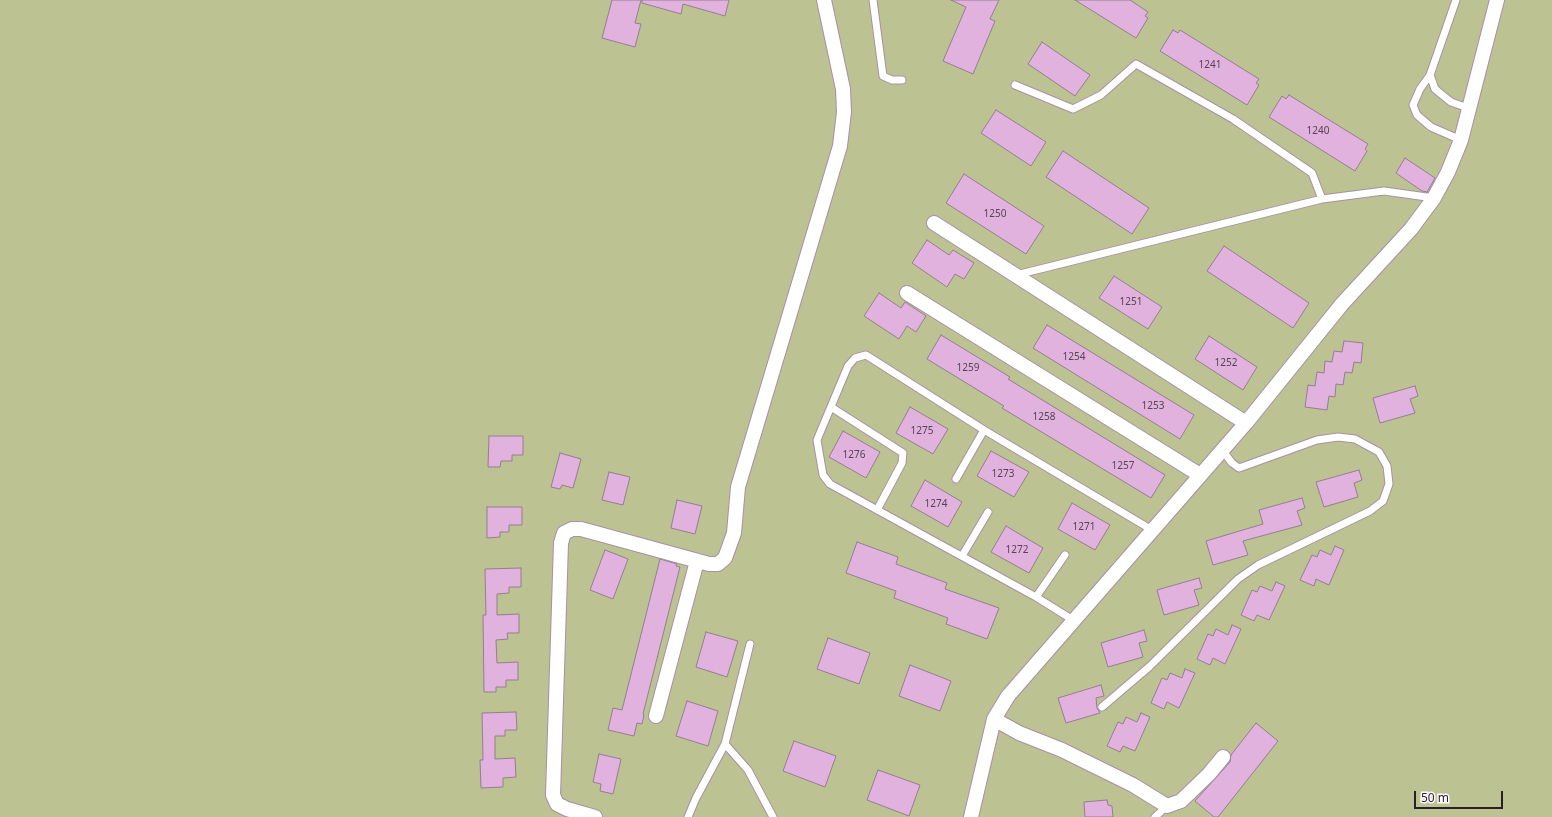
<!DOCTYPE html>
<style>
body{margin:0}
#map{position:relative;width:1552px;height:817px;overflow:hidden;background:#fee4fc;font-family:"Noto Sans",sans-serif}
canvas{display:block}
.scale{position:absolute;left:1414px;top:791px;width:89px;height:18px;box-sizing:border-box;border:2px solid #281f28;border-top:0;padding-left:5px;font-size:12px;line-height:14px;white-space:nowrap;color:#281f28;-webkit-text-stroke:3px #fef9fe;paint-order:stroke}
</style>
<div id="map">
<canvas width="1552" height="817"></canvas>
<div class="scale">50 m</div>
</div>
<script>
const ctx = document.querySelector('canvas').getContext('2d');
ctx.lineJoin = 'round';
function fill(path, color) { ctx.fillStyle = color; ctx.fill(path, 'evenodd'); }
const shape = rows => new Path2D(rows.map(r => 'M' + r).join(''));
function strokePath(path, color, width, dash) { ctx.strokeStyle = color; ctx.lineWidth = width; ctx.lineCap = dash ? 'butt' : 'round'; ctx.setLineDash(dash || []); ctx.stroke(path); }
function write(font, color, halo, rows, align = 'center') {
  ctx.font = font + ' "Noto Sans",sans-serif'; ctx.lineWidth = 3; ctx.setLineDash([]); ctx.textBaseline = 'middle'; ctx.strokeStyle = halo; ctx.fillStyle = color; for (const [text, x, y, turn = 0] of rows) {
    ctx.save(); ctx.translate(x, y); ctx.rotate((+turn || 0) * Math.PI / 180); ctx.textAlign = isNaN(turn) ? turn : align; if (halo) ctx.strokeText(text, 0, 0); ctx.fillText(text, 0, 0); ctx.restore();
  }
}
fill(shape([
 [0,0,1552,0,1552,817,0,817]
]), '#bcc291');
const building = shape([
 [612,0,641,0,635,23,641,24,635,47,602,38,612,0],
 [642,0,729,0,725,16,683,4,681,14,642,3,642,0],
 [951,0,999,0,990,19,995,21,973,74,943,61,966,7,951,0],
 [1075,0,1130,0,1148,12,1145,16,1148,18,1136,38,1075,0],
 [1173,30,1178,33,1180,30,1259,79,1256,83,1259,85,1247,105,1160,51,1173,30],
 [1042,42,1090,75,1075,96,1028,64,1042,42],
 [1289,95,1368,144,1365,149,1367,151,1355,171,1269,117,1282,96,1286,99,1289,95],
 [996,110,1046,142,1031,166,981,133,996,110],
 [1063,151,1149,208,1132,234,1046,177,1063,151],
 [1405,158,1435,178,1427,192,1422,191,1396,173,1405,158],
 [964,174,1044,226,1026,254,946,203,964,174],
 [927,240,949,255,953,250,974,263,964,279,955,274,947,287,912,263,927,240],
 [1224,246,1309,303,1293,328,1207,271,1224,246],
 [1114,276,1162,307,1148,329,1099,298,1114,276],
 [879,293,901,308,905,302,926,316,916,332,907,326,899,339,864,316,879,293],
 [1047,325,1194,415,1180,439,1033,348,1047,325],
 [941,335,1010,377,1008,379,1165,475,1151,498,1002,408,1004,406,927,359,941,335],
 [1209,336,1257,367,1243,390,1195,359,1209,336],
 [1344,341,1363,343,1361,363,1354,362,1352,373,1345,372,1343,385,1336,384,1335,397,1329,396,1327,410,1305,407,1308,385,1315,386,1317,372,1324,373,1325,361,1332,362,1334,351,1342,352,1344,341],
 [1415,386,1418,396,1410,399,1415,413,1380,423,1373,398,1415,386],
 [910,407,948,429,933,454,896,433,910,407],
 [843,431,880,452,866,478,829,457,843,431],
 [489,436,523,436,523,455,512,455,512,461,501,461,500,467,488,467,489,436],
 [991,451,1029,472,1014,497,977,476,991,451],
 [560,453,581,459,573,488,562,485,560,489,551,487,560,453],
 [1359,470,1362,480,1354,483,1358,497,1324,507,1316,482,1359,470],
 [609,472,630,477,623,505,602,500,609,472],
 [925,480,962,502,948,527,911,506,925,480],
 [1302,498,1305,508,1297,511,1302,525,1243,541,1248,555,1213,565,1206,541,1263,524,1259,510,1302,498],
 [677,500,702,506,695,534,671,528,677,500],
 [1072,503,1110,525,1095,550,1058,529,1072,503],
 [487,507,522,507,522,525,509,525,509,532,500,532,500,537,487,538,487,507],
 [1006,526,1043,548,1029,573,991,552,1006,526],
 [857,542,898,557,896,564,947,583,945,589,999,608,987,639,946,624,948,618,894,598,896,591,846,573,857,542],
 [1335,546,1344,550,1329,585,1316,579,1314,586,1300,580,1312,555,1317,557,1320,550,1331,555,1335,546],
 [605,550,628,559,613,599,590,590,605,550],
 [660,559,677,564,676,566,680,567,643,714,644,715,642,724,637,723,634,736,608,730,613,708,622,710,660,559],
 [521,568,521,587,509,587,509,593,497,594,497,615,519,614,519,633,507,633,508,639,496,640,497,663,518,662,518,680,506,680,506,687,496,687,496,692,484,692,483,615,486,615,485,569,521,568],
 [1199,578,1202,588,1194,590,1199,605,1164,615,1157,590,1199,578],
 [1276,582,1285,586,1269,620,1257,615,1254,621,1241,615,1252,590,1257,592,1260,586,1272,591,1276,582],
 [1232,625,1241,629,1225,664,1213,658,1210,665,1197,659,1208,634,1213,636,1216,629,1228,635,1232,625],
 [1144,630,1147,641,1139,643,1143,657,1108,667,1101,643,1144,630],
 [706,632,738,641,727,677,696,667,706,632],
 [828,638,870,653,859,684,817,669,828,638],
 [910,665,951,681,940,711,899,696,910,665],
 [1185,669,1195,673,1179,708,1167,702,1164,709,1151,703,1162,678,1167,680,1170,673,1182,678,1185,669],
 [1101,685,1104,696,1096,698,1097,708,1100,713,1066,723,1058,698,1101,685],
 [687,701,718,711,708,746,676,736,687,701],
 [516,712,517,730,505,730,505,736,495,736,495,759,515,758,516,777,503,778,503,787,481,788,480,760,483,760,482,713,516,712],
 [1141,713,1150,717,1135,751,1123,746,1120,752,1107,746,1118,722,1123,724,1126,717,1137,722,1141,713],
 [1256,723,1278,741,1218,817,1214,817,1195,801,1230,762,1231,755,1256,723],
 [794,741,836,756,825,787,783,771,794,741],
 [599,754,621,759,613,794,600,791,601,784,593,782,599,754],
 [878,770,920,785,909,816,867,800,878,770],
 [1107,800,1108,805,1112,806,1113,817,1085,817,1084,802,1107,800]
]);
fill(building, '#e0b2dd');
strokePath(building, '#957e94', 1);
const service = shape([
 [873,0,883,76,892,80,902,80],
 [1456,0,1430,75,1435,89,1451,102,1468,108],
 [1430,75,1420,89,1413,105,1417,115,1431,127,1461,140],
 [1015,85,1073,109,1101,95,1136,64,1233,119,1312,173,1322,199],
 [1016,275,1322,199,1384,191,1434,198],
 [831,407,903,453,902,463,877,510],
 [956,479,984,430],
 [962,556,988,512],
 [1036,597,1065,555],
 [1073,620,1036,597,830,484,823,475,817,440,848,366,855,358,866,355,984,430,1152,530],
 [750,644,725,744,748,770,773,817],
 [1102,707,1149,667,1238,579,1258,565,1370,511,1383,501,1389,484,1387,466,1379,452,1355,439,1338,437,1317,440,1239,468,1232,463,1222,450],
 [688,817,696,798,725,744],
 [1155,817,1167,806]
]);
const minor = shape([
 [934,223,1246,423],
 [907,293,1200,475],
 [656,716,697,561],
 [994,719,1019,733,1062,750,1133,785,1167,806,1181,801,1209,774,1223,757],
 [595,817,567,809,557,804,553,795,561,543,564,533,572,529,581,529,709,564,718,564,725,558,734,533,738,487,840,146,844,112,843,89,824,0],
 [971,817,994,719,1008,696,1246,423,1342,304,1411,229,1434,198,1448,172,1461,140,1497,0]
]);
strokePath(service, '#a890a6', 9);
strokePath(minor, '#a890a6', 16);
strokePath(service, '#fff', 7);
strokePath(minor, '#fff', 14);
write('10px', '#564455', null, [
 ["1241",1210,65],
 ["1240",1318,131],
 ["1250",995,214],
 ["1251",1131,302],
 ["1254",1074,357],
 ["1252",1226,363],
 ["1259",968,368],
 ["1253",1153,406],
 ["1258",1044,417],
 ["1275",922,431],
 ["1276",854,455],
 ["1257",1123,466],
 ["1273",1003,474],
 ["1274",936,504],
 ["1271",1084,527],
 ["1272",1017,550]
]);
</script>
